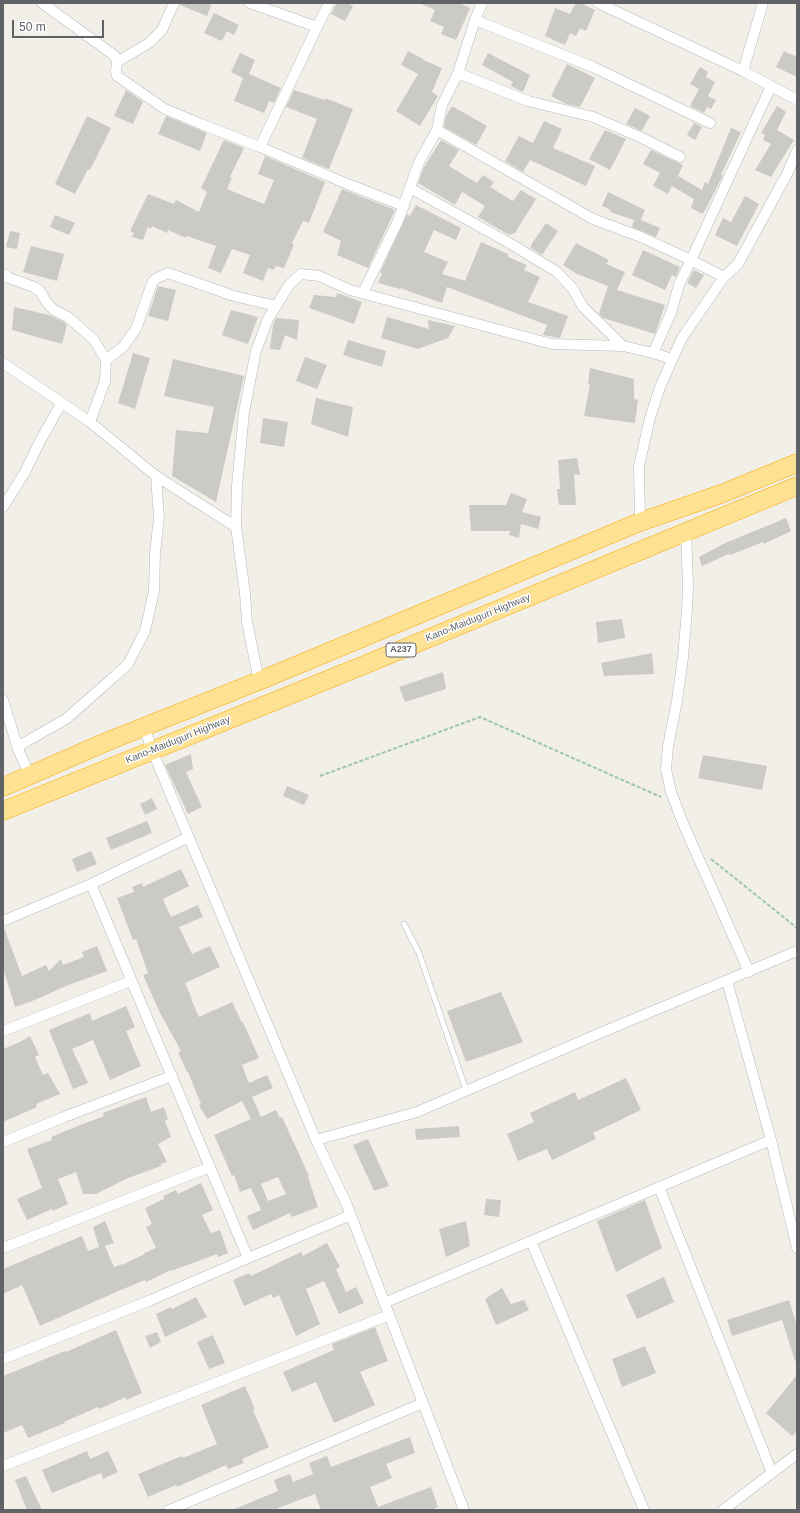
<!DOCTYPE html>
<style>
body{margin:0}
#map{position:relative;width:800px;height:1513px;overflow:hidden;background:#f1efe8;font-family:Arial,sans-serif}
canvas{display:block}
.frame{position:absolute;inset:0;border:4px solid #5f6368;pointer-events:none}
.scale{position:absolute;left:12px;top:20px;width:92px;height:18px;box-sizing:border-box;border:2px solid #5f6368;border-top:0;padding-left:5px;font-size:12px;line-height:14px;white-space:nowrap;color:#5f6368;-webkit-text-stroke:3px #fff;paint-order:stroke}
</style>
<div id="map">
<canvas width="800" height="1513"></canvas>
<div class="frame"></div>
<div class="scale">50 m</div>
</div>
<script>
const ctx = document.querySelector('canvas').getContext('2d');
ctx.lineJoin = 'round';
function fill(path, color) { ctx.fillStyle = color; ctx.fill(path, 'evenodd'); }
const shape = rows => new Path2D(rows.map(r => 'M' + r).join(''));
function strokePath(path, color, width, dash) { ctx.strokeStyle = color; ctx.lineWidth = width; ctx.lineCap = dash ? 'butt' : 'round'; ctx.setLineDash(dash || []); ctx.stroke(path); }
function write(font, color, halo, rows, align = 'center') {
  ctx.font = font + ' Arial,sans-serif'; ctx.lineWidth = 3; ctx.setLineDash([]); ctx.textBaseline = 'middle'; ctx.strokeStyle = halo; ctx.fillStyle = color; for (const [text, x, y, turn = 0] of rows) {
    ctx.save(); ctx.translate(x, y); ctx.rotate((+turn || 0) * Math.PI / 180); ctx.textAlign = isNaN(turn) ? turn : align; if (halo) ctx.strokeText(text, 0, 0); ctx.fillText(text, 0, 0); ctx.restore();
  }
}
fill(shape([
 [180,3,212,3,207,16,180,5],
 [337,3,347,3,353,6,345,21,331,14],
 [419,3,459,3,470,8,456,40,441,34,444,27,430,21,435,10],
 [576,3,580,3,595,10,586,31,580,28,576,36,570,33,565,45,545,36,555,8,570,14],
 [214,13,239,25,234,35,227,31,222,41,204,33],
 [408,51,423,59,423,60,442,68,432,92,438,96,420,126,396,111,418,74,401,65],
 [784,51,797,57,797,77,776,67],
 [240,53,255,60,249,74,281,88,274,103,269,101,264,113,234,101,243,78,231,72],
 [488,53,530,75,523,92,511,86,513,82,482,65],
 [567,64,595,78,580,107,566,104,551,96],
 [700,67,708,72,706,77,715,82,708,96,716,100,711,109,707,107,704,113,690,106,699,89,690,84],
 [126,90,143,102,133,124,114,116],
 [294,90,325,100,325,98,353,109,329,169,302,158,317,119,286,107],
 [452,106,487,126,476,145,444,127,446,116],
 [777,106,786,112,777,130,794,140,771,177,755,170,771,144,763,140,765,135,761,133],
 [635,108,650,116,642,131,626,124],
 [87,116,111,128,90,170,88,169,75,194,55,184],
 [166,116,207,133,200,151,158,134],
 [544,121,562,129,553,148,595,166,586,186,530,160,523,172,505,161,519,136,533,143],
 [694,123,702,127,695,140,687,135],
 [731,128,741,132,721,175,723,175,718,185,703,214,691,208,694,199,672,186,668,194,653,186,660,173,643,164,651,150,683,165,678,176,702,190,705,182,708,184],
 [605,130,626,139,610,170,589,159],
 [224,140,244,148,230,177,232,178,227,189,264,204,274,180,258,174,265,156,325,182,309,223,303,221,292,243,294,245,284,268,276,266,274,270,268,268,263,281,243,273,250,255,232,249,221,273,208,268,216,246,187,236,186,238,168,230,167,233,152,226,151,229,148,227,143,240,132,237,134,233,130,231,148,194,174,204,176,200,199,212,207,192,201,188],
 [441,140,459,150,449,166,477,183,483,175,494,182,490,187,513,201,521,190,536,199,515,233,509,235,478,217,485,206,462,192,455,205,418,183,424,167],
 [342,189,395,210,368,268,337,255,341,241,323,232],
 [608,192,645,210,641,220,660,228,656,237,632,227,634,220,610,212,611,210,602,206],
 [745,196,759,204,737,246,715,235,723,218,731,222],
 [416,205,461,228,456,240,434,230,424,252,448,262,442,274,465,281,481,242,508,254,508,257,527,265,524,270,540,277,528,302,568,316,560,338,543,335,547,325,447,287,442,303,400,288,400,289,378,283,382,273,380,273,407,214,410,216],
 [55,215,75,223,69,235,50,227],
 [546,223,558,231,542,255,531,248,531,245],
 [10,231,20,233,17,249,6,247],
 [576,243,609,260,606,264,625,272,617,290,665,305,655,334,603,318,599,314,608,286,577,274,563,265],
 [31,246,64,254,57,281,23,272],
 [643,250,680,267,676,277,672,275,665,290,632,275],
 [694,270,704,275,696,288,687,283],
 [158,286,176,290,168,321,148,316],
 [337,293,362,302,354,324,309,308,314,295,336,297],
 [14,307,49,315,64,322,67,325,62,344,12,330],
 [231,310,258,317,248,344,222,335],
 [387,317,429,329,428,320,455,326,448,338,418,349,381,338],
 [276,318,299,320,297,340,285,335,280,350,270,349,273,325],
 [348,340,386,351,382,367,343,355],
 [133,353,150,358,135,409,118,403],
 [305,357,327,365,317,389,296,381],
 [173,359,244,376,216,502,172,476,176,430,208,433,214,407,164,396],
 [590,368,634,379,634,399,638,400,635,423,584,416,590,385,588,384],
 [316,398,353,407,348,437,311,424],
 [263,418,288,422,284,447,260,443],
 [577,458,580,475,574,474,576,505,559,505,557,489,560,489,558,460],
 [511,493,527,499,522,512,541,517,538,529,521,524,519,538,509,535,510,531,471,531,469,505,506,505],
 [786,518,791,531,764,544,763,542,730,555,729,554,702,566,699,557,723,544],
 [622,619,625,638,598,643,596,622],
 [652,653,654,674,604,676,601,663],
 [443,672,446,689,405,702,399,687],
 [191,754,193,769,186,772,202,807,188,814,165,765],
 [703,755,767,766,762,790,698,778],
 [287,786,309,795,304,805,283,796],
 [152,798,157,809,145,815,140,804],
 [147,821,152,833,111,850,106,838],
 [91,851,97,864,77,872,72,859],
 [181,869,189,886,163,899,171,917,198,905,203,917,179,927,192,954,210,946,220,967,185,983,192,999,191,999,199,1017,232,1002,242,1023,243,1022,259,1058,242,1065,249,1083,267,1075,273,1088,252,1097,261,1117,276,1110,280,1118,282,1117,309,1176,308,1177,318,1207,292,1217,290,1213,253,1230,247,1216,261,1210,251,1188,240,1192,234,1175,232,1176,214,1135,251,1119,242,1101,207,1119,199,1105,201,1104,188,1072,187,1072,178,1052,181,1051,160,1013,143,975,148,973,136,939,133,940,117,898,134,892,132,887,142,883,143,887],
 [278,1177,286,1194,268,1201,261,1184],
 [3,928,4,928,22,976,46,965,49,971,61,959,63,965,84,957,82,952,97,946,107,971,66,986,30,1002,15,1007,3,968],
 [501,992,523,1042,466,1062,447,1011],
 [126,1006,135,1027,126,1031,141,1066,110,1080,93,1040,72,1049,88,1083,73,1089,49,1030,90,1013,92,1021],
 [30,1036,39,1055,35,1057,43,1075,48,1073,60,1094,36,1104,37,1107,3,1122,3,1049,20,1042],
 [626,1078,641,1110,593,1133,596,1139,552,1160,547,1149,518,1161,507,1134,534,1122,530,1113,575,1092,578,1100],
 [146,1097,151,1112,164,1107,168,1119,165,1121,171,1137,158,1144,167,1162,161,1164,161,1166,128,1178,96,1194,83,1194,76,1172,58,1179,68,1204,53,1211,52,1209,27,1220,17,1199,42,1188,27,1149,52,1140,51,1137,78,1126,104,1116,103,1113],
 [459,1126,460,1137,416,1140,415,1129],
 [368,1139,389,1186,374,1191,353,1145],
 [201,1183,213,1210,202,1215,211,1233,220,1230,228,1253,218,1257,217,1254,171,1271,171,1270,146,1282,145,1280,116,1292,40,1326,22,1285,3,1294,3,1269,82,1236,88,1251,99,1247,93,1227,105,1221,114,1243,105,1246,114,1267,122,1264,122,1265,145,1254,144,1253,156,1248,146,1227,152,1224,145,1208,164,1199,163,1196,176,1190,178,1194],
 [486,1199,501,1200,499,1217,484,1215],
 [645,1200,662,1248,616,1272,597,1221],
 [466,1221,470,1246,446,1257,439,1229],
 [327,1243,340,1267,336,1269,346,1292,356,1287,364,1303,339,1314,324,1281,306,1289,320,1324,296,1336,279,1295,273,1298,271,1294,244,1306,233,1280,249,1273,251,1276,301,1252,303,1256],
 [664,1277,674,1302,637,1319,626,1295],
 [502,1288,511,1304,524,1300,529,1310,496,1325,485,1299],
 [196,1297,207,1317,165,1337,156,1314,171,1307,172,1309],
 [789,1300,797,1326,797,1361,795,1361,782,1320,732,1336,727,1320],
 [375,1327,388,1361,360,1372,375,1405,334,1423,316,1382,292,1392,283,1372,334,1350,332,1344],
 [116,1330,142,1393,126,1400,126,1397,99,1409,98,1407,64,1422,65,1423,28,1438,22,1425,3,1433,3,1376,65,1351,66,1352],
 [157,1332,161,1342,150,1348,145,1336],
 [213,1335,225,1363,209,1369,197,1342],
 [645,1346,656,1373,622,1387,612,1359],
 [797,1375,797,1431,792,1436,766,1413],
 [245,1386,255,1409,253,1410,269,1447,242,1459,244,1463,228,1469,226,1465,177,1487,176,1485,148,1497,138,1474,182,1456,183,1458,217,1444,201,1405],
 [410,1437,415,1453,386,1464,392,1478,370,1487,378,1507,431,1487,438,1507,431,1510,321,1510,315,1494,273,1510,232,1510,278,1491,274,1480,290,1474,293,1482,313,1474,309,1463,327,1456,331,1467],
 [87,1451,90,1459,108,1451,118,1472,103,1479,101,1473,52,1493,42,1470],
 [26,1476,42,1510,27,1510,15,1480]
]), '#cccac5');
const lane = shape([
 [404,924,419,953,466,1090]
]);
const street = shape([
 [42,3,115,56,117,62,116,71,117,76,165,109,201,124,260,147,350,185,404,206],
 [250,3,317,27],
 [598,3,743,71,797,100],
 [475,20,593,67,710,123],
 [117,62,149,43,162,30,174,3],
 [743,71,763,3],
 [458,73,528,101,593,117,640,137,680,157],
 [437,130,593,219,641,237,691,260,724,277],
 [260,147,317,27,329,3],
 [410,188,511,244,557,272,573,289,583,307,623,346],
 [3,274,9,278,34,287,40,291,47,303,54,310,68,317,94,340,106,360,105,381,90,422],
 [363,293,398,221,419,162,437,130,442,105,458,73,475,20,482,3],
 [653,353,671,313,679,285,691,260,771,86],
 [106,360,123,347,136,329,152,283,155,279,168,273,234,296,276,306],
 [3,363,90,422,156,476,236,527],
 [3,507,25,472,40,441,61,404],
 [640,522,639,466,650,418,660,387,682,338,724,277,738,264,787,174,797,151],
 [686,532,688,586,687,610,683,657,677,701,668,746,666,769,671,792,682,821,749,972],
 [259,681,247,622,245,593,236,527,237,486,244,412,256,351,268,319,289,285,301,274,319,276,350,290,552,344,623,346,653,353,672,359],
 [3,700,18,749],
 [144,727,152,750,316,1140,347,1205,464,1510],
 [30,776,18,749,22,744,66,719,115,676,128,664,145,631,154,591,155,553,159,518,156,476],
 [91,884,248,1258],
 [3,921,91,884,189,837],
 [727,981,771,1140,797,1248],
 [3,1031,131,981],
 [316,1140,417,1112,605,1031,797,951],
 [3,1142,64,1117,172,1076],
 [659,1187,772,1473],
 [531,1241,644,1510],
 [3,1248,210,1167],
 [384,1303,771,1140],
 [3,1359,151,1300,248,1258,351,1215],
 [3,1466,389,1315],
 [169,1510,423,1403],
 [723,1510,797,1454]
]);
const highway = shape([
 [3,787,106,742,259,681,640,522,721,494,797,463],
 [3,811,369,663,797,486]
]);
strokePath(lane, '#b5b8bc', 6);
strokePath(street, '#b5b8bc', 11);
strokePath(highway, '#f9ab00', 19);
strokePath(shape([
 [320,776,480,717,661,797],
 [711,859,797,928]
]), '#9cc7a9', 2, [4, 2]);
strokePath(lane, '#fff', 5);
strokePath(street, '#fff', 10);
strokePath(highway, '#fde293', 18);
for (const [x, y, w] of [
 [401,650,30]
]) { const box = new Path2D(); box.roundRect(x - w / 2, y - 7, w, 14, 3); ctx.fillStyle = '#fff'; ctx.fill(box); strokePath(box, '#5f6368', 1); }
write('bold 9px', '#5f6368', null, [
 ["A237",401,650]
]);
write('10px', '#5f6368', '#fff', [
 ["Kano-Maiduguri Highway",478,618,-22],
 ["Kano-Maiduguri Highway",178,740,-22]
]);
</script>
